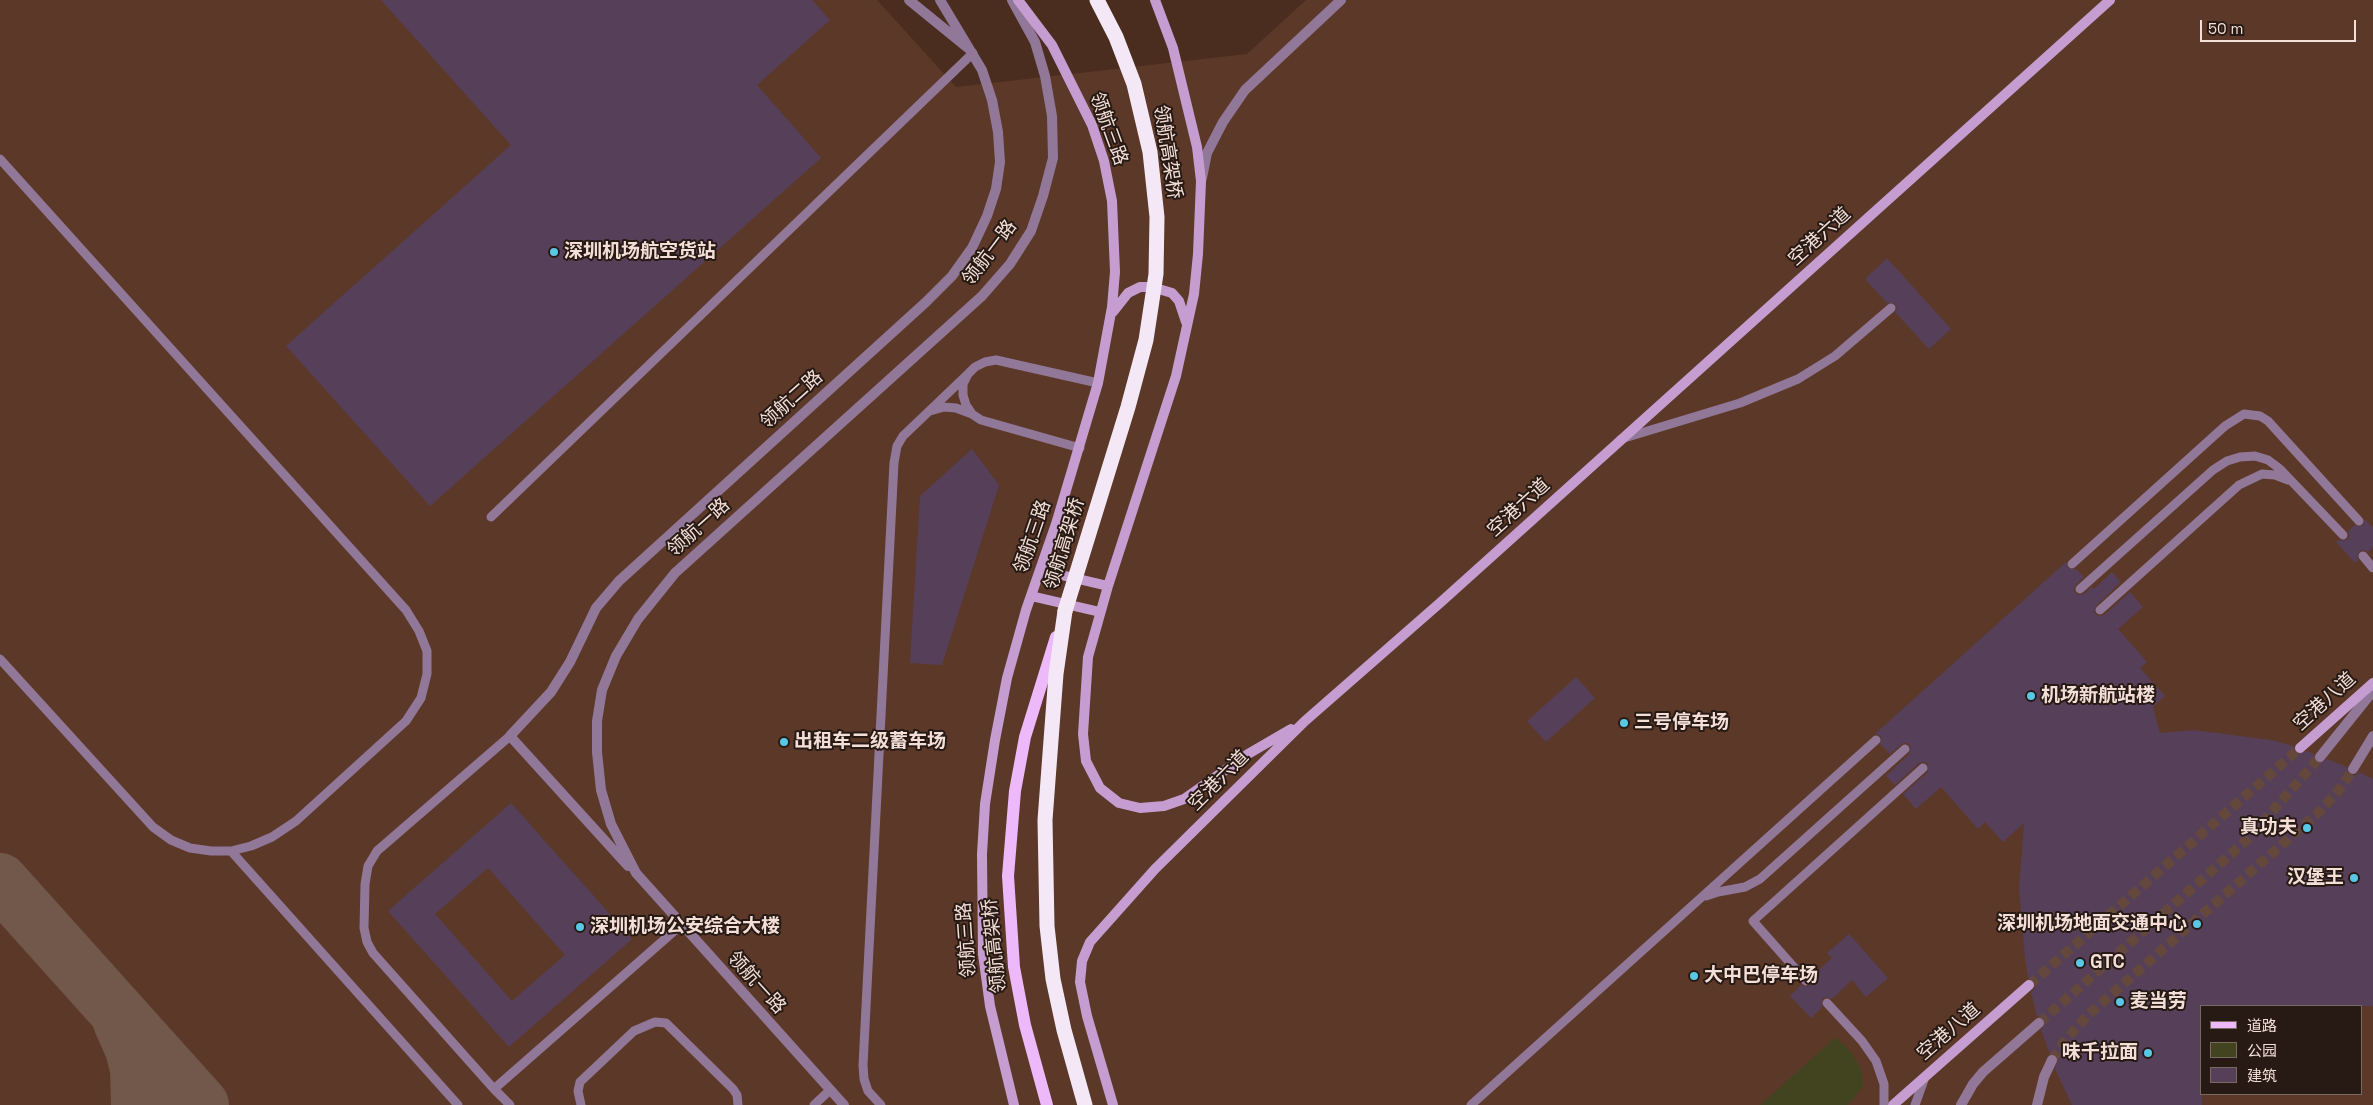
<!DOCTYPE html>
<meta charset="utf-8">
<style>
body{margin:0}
#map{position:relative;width:2373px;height:1105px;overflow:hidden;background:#4b2d20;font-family:"Space Grotesk","Noto Sans SC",sans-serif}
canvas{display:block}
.legend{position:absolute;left:2200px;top:1005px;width:162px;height:90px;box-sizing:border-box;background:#271a14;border:1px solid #796962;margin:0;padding:6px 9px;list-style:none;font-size:15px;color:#f3dfd7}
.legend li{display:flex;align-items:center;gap:10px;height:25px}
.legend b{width:25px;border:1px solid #796962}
.scale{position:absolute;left:2200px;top:20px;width:156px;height:22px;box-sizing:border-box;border:2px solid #f3dfd7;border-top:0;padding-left:6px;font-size:15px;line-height:18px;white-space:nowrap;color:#f3dfd7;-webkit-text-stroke:4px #271a14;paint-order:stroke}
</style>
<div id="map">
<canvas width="2373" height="1105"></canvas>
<ul class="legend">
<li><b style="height:6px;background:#edb9fb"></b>道路</li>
<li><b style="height:14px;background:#424420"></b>公园</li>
<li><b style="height:14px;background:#564059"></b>建筑</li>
</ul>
<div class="scale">50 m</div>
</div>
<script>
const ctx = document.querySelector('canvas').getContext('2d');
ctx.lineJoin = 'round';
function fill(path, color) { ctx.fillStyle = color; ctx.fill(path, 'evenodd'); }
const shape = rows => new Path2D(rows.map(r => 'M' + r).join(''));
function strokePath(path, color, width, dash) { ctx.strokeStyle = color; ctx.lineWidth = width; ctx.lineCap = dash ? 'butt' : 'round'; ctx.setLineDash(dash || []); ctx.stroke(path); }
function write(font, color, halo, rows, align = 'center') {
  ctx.font = font + ' "Space Grotesk","Noto Sans SC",sans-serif'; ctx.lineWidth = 4; ctx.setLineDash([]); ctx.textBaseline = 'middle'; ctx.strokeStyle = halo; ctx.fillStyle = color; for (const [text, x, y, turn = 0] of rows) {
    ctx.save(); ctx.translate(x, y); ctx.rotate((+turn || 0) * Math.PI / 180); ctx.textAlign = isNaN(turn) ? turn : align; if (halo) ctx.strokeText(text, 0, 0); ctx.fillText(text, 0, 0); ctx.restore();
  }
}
fill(shape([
 [0,0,877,0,956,87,1247,54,1306,0,2373,0,2373,1105,0,1105],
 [2202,1006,2362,1006,2362,1094,2202,1094]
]), '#5b3828');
fill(shape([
 [1836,1037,1852,1053,1861,1069,1863,1085,1853,1100,1847,1105,1760,1105]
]), '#424420');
strokePath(shape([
 [0,881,201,1105],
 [121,1022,133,1049,138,1069,139,1105]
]), '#72574b', 56);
fill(shape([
 [381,0,812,0,830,20,757,85,821,158,430,506,286,346,511,145],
 [1887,258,1951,329,1929,349,1895,312,1897,307,1895,304,1887,303,1865,279],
 [972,449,999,485,942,665,910,663,920,496],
 [2365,519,2373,528,2373,547,2368,552,2362,550,2359,552,2357,557,2358,560,2355,563,2336,542,2339,540,2347,540,2349,536,2348,531,2355,525,2363,526],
 [2066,562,2068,568,2076,569,2084,577,2074,587,2074,591,2078,595,2084,594,2092,587,2094,589,2112,572,2121,582,2096,606,2094,612,2098,616,2104,615,2130,592,2143,607,2118,629,2147,662,2140,668,2165,696,2153,707,2160,733,2193,730,2271,740,2293,746,2297,754,2307,751,2314,754,2314,760,2318,764,2327,759,2347,767,2350,775,2356,775,2359,772,2373,779,2373,1006,2202,1006,2202,1105,2072,1105,2055,1069,2058,1057,2050,1054,2041,1030,2046,1021,2042,1017,2037,1016,2031,992,2035,988,2036,983,2028,978,2025,958,2019,888,2024,823,2003,842,1985,822,1978,829,1941,787,1916,809,1903,794,1928,772,1928,764,1924,762,1919,763,1895,785,1886,776,1909,754,1911,747,1907,743,1903,743,1890,754,1880,744,1881,736,1875,734],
 [1576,677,1595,698,1546,742,1527,721],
 [511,803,632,939,509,1047,388,911],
 [488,868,565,955,512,1001,435,914],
 [1849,934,1888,978,1866,997,1852,980,1832,999,1826,997,1822,999,1822,1007,1811,1018,1790,996,1801,985,1807,987,1810,985,1811,977,1832,958,1827,953]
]), '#564059');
strokePath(shape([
 [2039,1023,2248,839,2320,757],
 [2052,1060,2063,1043,2088,1015,2320,811,2340,789,2353,769]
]), '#64483b', 10, [10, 5]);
strokePath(shape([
 [2029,985,2300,748]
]), '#64483b', 10, [10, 5]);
strokePath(shape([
 [0,159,406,610,419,631,427,651,427,674,421,698,406,721,296,821,272,837,251,846,231,851,211,851,190,848,171,840,153,827,0,659],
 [930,411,944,407,956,408,972,414],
 [1621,439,1740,403,1798,379,1835,356,1891,308],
 [1080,448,981,420,972,414,966,405,963,395,963,384,968,374,975,367,985,362,996,360,1098,383],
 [491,517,973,53],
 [2363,556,2373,568],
 [2072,564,2225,426,2244,414,2260,416,2268,421,2359,521],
 [2080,589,2213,470,2227,461,2240,457,2255,456,2268,460,2280,469,2343,535],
 [2100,610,2239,485,2262,474,2275,475,2288,480],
 [510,736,377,851,368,866,365,884,364,928,367,942,373,953,494,1089,681,925],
 [231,851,458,1105],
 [1706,896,1718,892,1745,887,1760,879,1905,749],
 [1806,981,1753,921,1923,768],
 [1827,1003,1862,1041,1876,1061,1884,1084,1884,1105],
 [494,1089,510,1105],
 [581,1105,578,1091,580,1082,634,1031,655,1022,666,1023,733,1089,737,1095,738,1105],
 [814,1105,830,1090],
 [881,1105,868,1091,864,1079,863,1065,894,463,897,446,903,436,968,374],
 [1471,1105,1876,740],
 [1915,1105,1925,1077]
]), '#917898', 9);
strokePath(shape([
 [909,0,968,48],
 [1202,178,1207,153,1223,122,1245,90,1341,0],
 [2320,757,2373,691],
 [2353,769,2373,736],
 [628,866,510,736,551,692,570,662,596,608,619,581,926,302,952,276,972,248,987,216,996,189,1000,162,998,132,992,100,982,70,940,0],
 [844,1105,636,873,611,824,601,790,597,752,597,721,602,690,616,656,638,619,675,573,982,296,1010,264,1031,231,1043,196,1053,158,1052,116,1045,76,1035,42,1012,0],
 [1961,1105,1973,1084,1983,1072,2039,1023],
 [2037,1105,2044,1077,2052,1060]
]), '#917898', 10);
strokePath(shape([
 [1155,0,1173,48,1197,147,1201,181,1198,254,1194,294,1176,376,1108,586,1088,657,1083,734,1086,761,1100,788,1119,803,1140,808,1164,806,1184,799,1248,754,1291,729],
 [1113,312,1128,293,1140,287,1152,287,1172,293,1179,301,1186,322],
 [1040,570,1108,586],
 [1031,596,1100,612],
 [2300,748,2373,683],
 [1014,1105,990,1006,983,954,982,854,985,804,995,740,1007,678,1026,610,1056,524,1098,383,1112,307,1115,272,1112,201,1104,161,1092,125,1052,45,1018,0],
 [1113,1105,1087,1016,1080,982,1082,961,1090,942,1155,869,1305,721,1441,602,2110,0],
 [1893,1105,2029,985]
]), '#c59dd0', 10);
strokePath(shape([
 [1047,1105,1025,1025,1014,967,1008,876,1015,791,1025,737,1056,637]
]), '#edb9fb', 12);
strokePath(shape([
 [1065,611,1056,674,1045,820,1047,926,1053,979,1064,1030,1085,1105]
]), '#f4e8f7', 15);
strokePath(shape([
 [1065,611,1128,407,1146,340,1156,274,1157,217,1150,152,1134,84,1116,37,1097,0]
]), '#f4e8f7', 15);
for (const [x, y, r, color] of [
 [554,252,5,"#58c8e4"],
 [2031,696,5,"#58c8e4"],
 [1624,723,5,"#58c8e4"],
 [784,742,5,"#58c8e4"],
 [2307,828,5,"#58c8e4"],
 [2354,878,5,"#58c8e4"],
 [2197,924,5,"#58c8e4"],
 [580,927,5,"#58c8e4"],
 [2080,963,5,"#58c8e4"],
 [1694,976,5,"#58c8e4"],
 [2120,1002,5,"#58c8e4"],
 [2148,1053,5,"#58c8e4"]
]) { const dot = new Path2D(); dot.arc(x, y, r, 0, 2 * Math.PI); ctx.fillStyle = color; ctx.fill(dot); strokePath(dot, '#271a14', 2); }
write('19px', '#f3dfd7', '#271a14', [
 ["领航三路",1108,129,70],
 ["领航高架桥",1167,152,81],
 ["空港六道",1820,237,-42],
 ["领航一路",990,253,-53],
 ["领航二路",792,400,-42],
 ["空港六道",1519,508,-42],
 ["领航一路",699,528,-42],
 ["领航三路",1033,537,-71],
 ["领航高架桥",1065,544,-73],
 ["空港八道",2325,702,-42],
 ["空港六道",1219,781,-45],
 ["领航三路",967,940,-94],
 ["领航高架桥",995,946,-96],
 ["领航一路",756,983,48],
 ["空港八道",1949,1032,-41]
]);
write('bold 19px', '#f3dfd7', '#271a14', [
 ["深圳机场航空货站",564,252],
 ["机场新航站楼",2041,696],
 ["三号停车场",1634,723],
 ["出租车二级蓄车场",794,742],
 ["真功夫",2297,828,"right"],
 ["汉堡王",2344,878,"right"],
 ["深圳机场地面交通中心",2187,924,"right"],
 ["深圳机场公安综合大楼",590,927],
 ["GTC",2090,963],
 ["大中巴停车场",1704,976],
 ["麦当劳",2130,1002],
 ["味千拉面",2138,1053,"right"]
], 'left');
</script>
